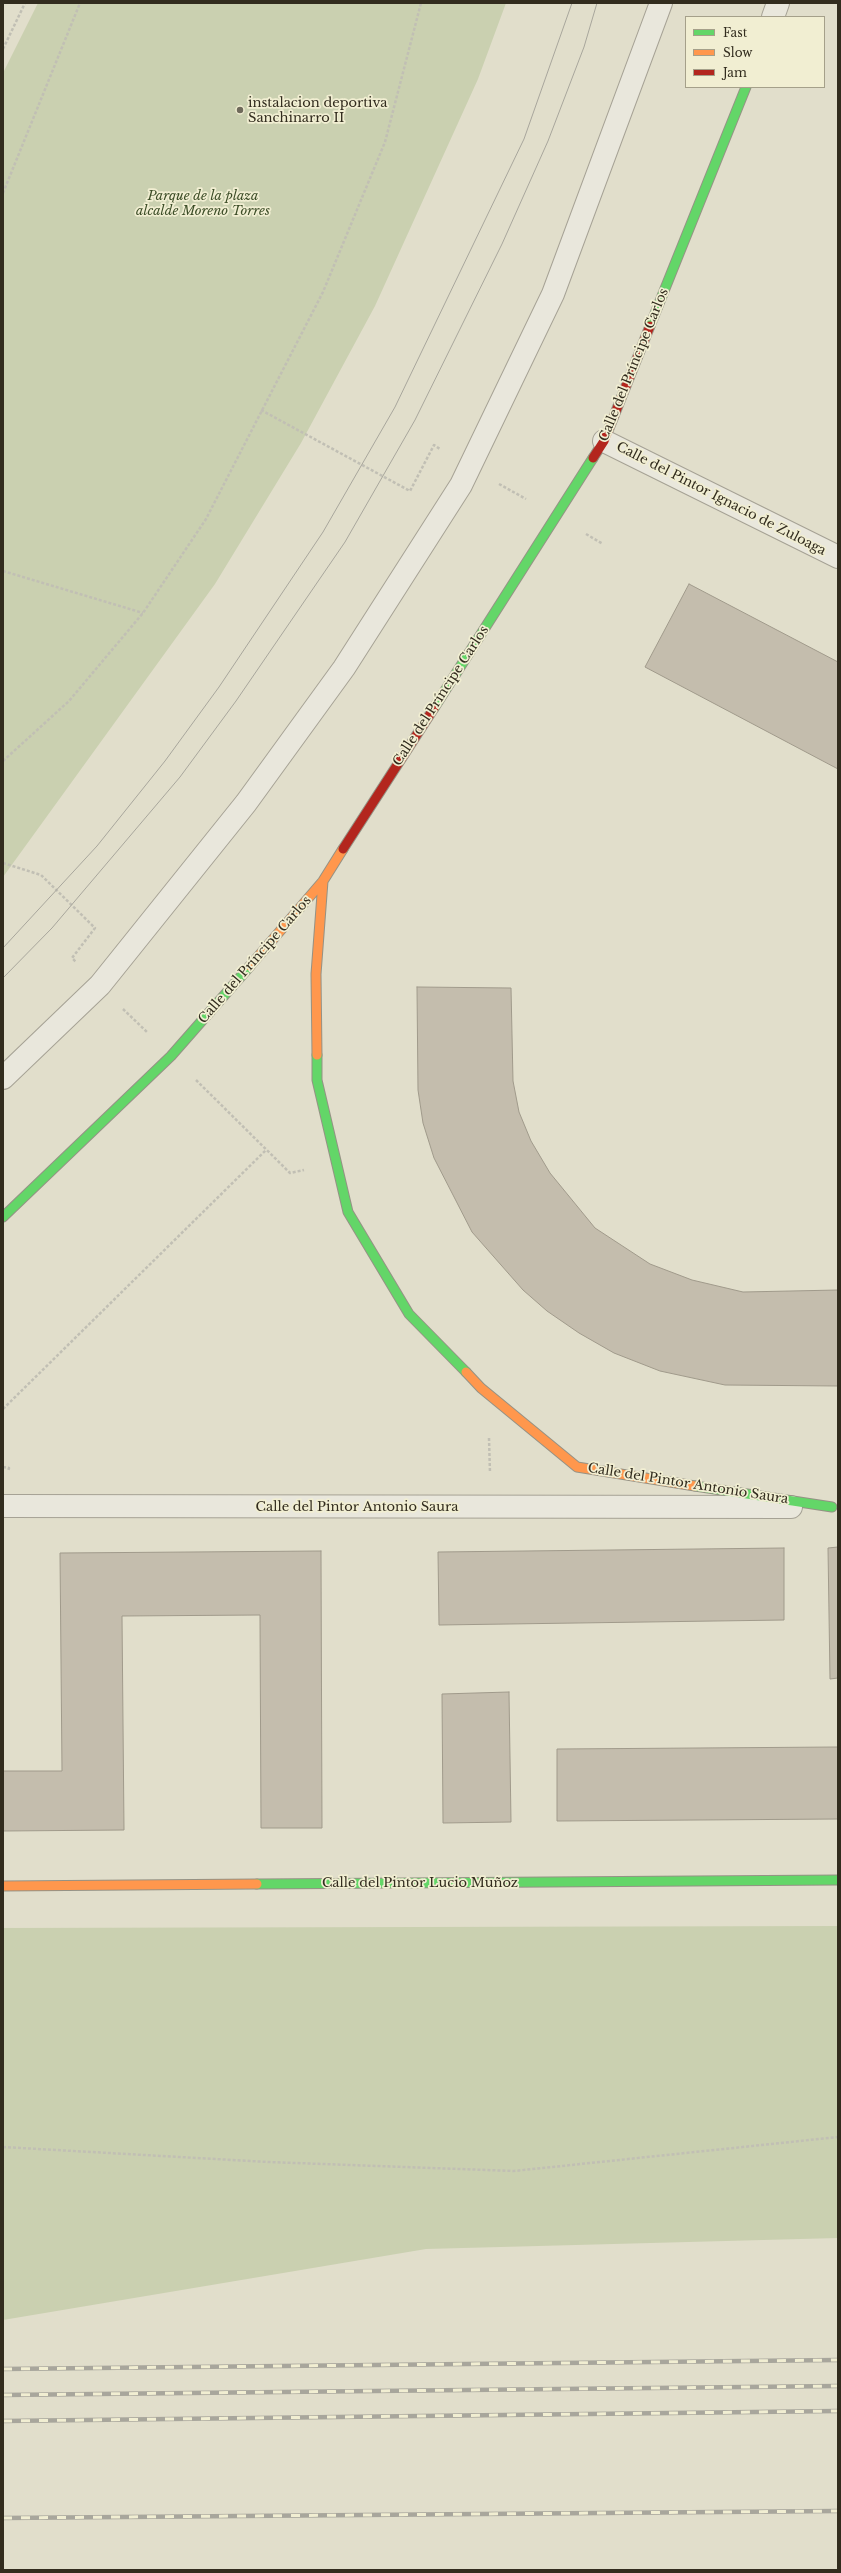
<!DOCTYPE html>
<meta charset="utf-8">
<style>
body{margin:0}
#map{position:relative;width:841px;height:2573px;overflow:hidden;background:#e1decb;font-family:"Libre Baskerville",serif}
canvas{display:block}
.frame{position:absolute;inset:0;border:4px solid #322c1e;pointer-events:none}
.legend{position:absolute;left:685px;top:16px;width:140px;height:72px;box-sizing:border-box;background:#f1eed2;border:1px solid #a5a08a;margin:0;padding:5px 7px;list-style:none;font-size:12px;color:#322c1e}
.legend li{display:flex;align-items:center;gap:8px;height:20px}
.legend b{width:20px;border:1px solid #a5a08a}
</style>
<div id="map">
<canvas width="841" height="2573"></canvas>
<div class="frame"></div>
<ul class="legend">
<li><b style="height:5px;background:#63d668"></b>Fast</li>
<li><b style="height:5px;background:#ff974d"></b>Slow</li>
<li><b style="height:5px;background:#b3261e"></b>Jam</li>
</ul>
</div>
<script>
const ctx = document.querySelector('canvas').getContext('2d');
ctx.lineJoin = 'round';
function fill(path, color) { ctx.fillStyle = color; ctx.fill(path, 'evenodd'); }
const shape = rows => new Path2D(rows.map(r => 'M' + r).join(''));
function strokePath(path, color, width, dash) { ctx.strokeStyle = color; ctx.lineWidth = width; ctx.lineCap = dash ? 'butt' : 'round'; ctx.setLineDash(dash || []); ctx.stroke(path); }
function write(font, color, halo, rows, align = 'center') {
  ctx.font = font + ' "Libre Baskerville",serif'; ctx.lineWidth = 3.5; ctx.setLineDash([]); ctx.textBaseline = 'middle'; ctx.strokeStyle = halo; ctx.fillStyle = color; for (const [text, x, y, turn = 0] of rows) {
    ctx.save(); ctx.translate(x, y); ctx.rotate((+turn || 0) * Math.PI / 180); ctx.textAlign = isNaN(turn) ? turn : align; if (halo) ctx.strokeText(text, 0, 0); ctx.fillText(text, 0, 0); ctx.restore();
  }
}
fill(shape([
 [38,3,506,3,478,79,375,306,301,443,215,584,3,877,3,73],
 [838,1926,838,2238,426,2249,3,2320,3,1928]
]), '#cad0b0');
const building = shape([
 [689,584,838,662,838,769,645,667,689,584],
 [417,987,511,988,513,1081,519,1112,531,1141,550,1173,595,1228,650,1264,692,1280,743,1292,838,1290,838,1386,725,1385,660,1371,614,1353,579,1333,547,1311,523,1290,472,1232,434,1158,423,1123,418,1090,417,987],
 [838,1547,838,1678,830,1679,828,1548,838,1547],
 [784,1548,784,1620,439,1625,438,1552,784,1548],
 [321,1551,322,1828,261,1828,260,1615,122,1616,124,1830,3,1831,3,1771,62,1771,60,1553,321,1551],
 [509,1692,511,1822,443,1823,442,1694,509,1692],
 [838,1747,838,1819,557,1821,557,1749,838,1747]
]);
fill(building, '#c4bdad');
strokePath(building, '#a09a8b', 1);
const street = shape([
 [773,17,778,3],
 [604,441,838,557],
 [3,1078,100,985,246,803,344,668,461,485,553,294,661,3],
 [3,1506,791,1507]
]);
const fast = shape([
 [650,326,746,87],
 [434,708,593,458],
 [317,1055,317,1080,348,1212,409,1314,466,1372],
 [3,1217,171,1056,250,966],
 [695,1486,832,1507],
 [257,1884,838,1880]
]);
const slow = shape([
 [250,966,323,881,343,849],
 [317,1055,316,974,323,881],
 [466,1372,481,1388,577,1467,695,1486],
 [3,1886,257,1884]
]);
const jam = shape([
 [593,458,604,441,650,326],
 [343,849,434,708]
]);
strokePath(street, '#a6a295', 24);
strokePath(fast, '#959285', 11);
strokePath(slow, '#959285', 11);
strokePath(jam, '#959285', 11);
strokePath(shape([
 [3,49,25,3],
 [3,193,80,3],
 [261,410,410,491,434,445,440,449],
 [499,484,526,499],
 [586,534,603,544],
 [3,571,143,613],
 [3,761,69,701,143,613,206,519,323,292,385,142,421,3],
 [3,863,41,875,95,928,72,958,76,962],
 [123,1009,147,1032],
 [196,1080,290,1173,304,1170],
 [3,1409,266,1150],
 [489,1438,490,1473],
 [3,1467,9,1468,8,1471],
 [3,2147,268,2162,514,2171,838,2137]
]), '#c1bfb4', 2.5, [3, 2]);
strokePath(street, '#e9e7dc', 22);
strokePath(fast, '#63d668', 9);
strokePath(slow, '#ff974d', 9);
strokePath(jam, '#b3261e', 9);
strokePath(shape([
 [3,948,97,846,165,761,219,687,323,532,395,407,524,139,572,3],
 [3,978,52,928,180,777,236,701,345,542,415,420,502,244,548,141,584,47,597,3]
]), '#a8a69c', 1);
const rail = shape([
 [3,2369,838,2360],
 [3,2395,838,2386],
 [3,2421,838,2411],
 [3,2518,838,2511]
]);
strokePath(rail, '#a8a69c', 4.5);
strokePath(rail, '#f1eed2', 3, [9]);
for (const [x, y, r, color] of [
 [240,110,4,"#6f6a5b"]
]) { const dot = new Path2D(); dot.arc(x, y, r, 0, 2 * Math.PI); ctx.fillStyle = color; ctx.fill(dot); strokePath(dot, '#f1eed2', 1.5); }
write('13px', '#322c1e', '#f1eed2', [
 ["instalacion deportiva",248,103],
 ["Sanchinarro II",248,118]
], 'left');
write('italic 13px', '#3c4d27', '#f1eed2', [
 ["Parque de la plaza",203,196],
 ["alcalde Moreno Torres",203,211]
]);
write('13px', '#322c1e', '#f1eed2', [
 ["Calle del Príncipe Carlos",634,365,-68],
 ["Calle del Pintor Ignacio de Zuloaga",721,499,27],
 ["Calle del Príncipe Carlos",441,696,-57],
 ["Calle del Príncipe Carlos",255,960,-49],
 ["Calle del Pintor Antonio Saura",688,1484,9],
 ["Calle del Pintor Antonio Saura",357,1507],
 ["Calle del Pintor Lucio Muñoz",420,1883]
]);
</script>
